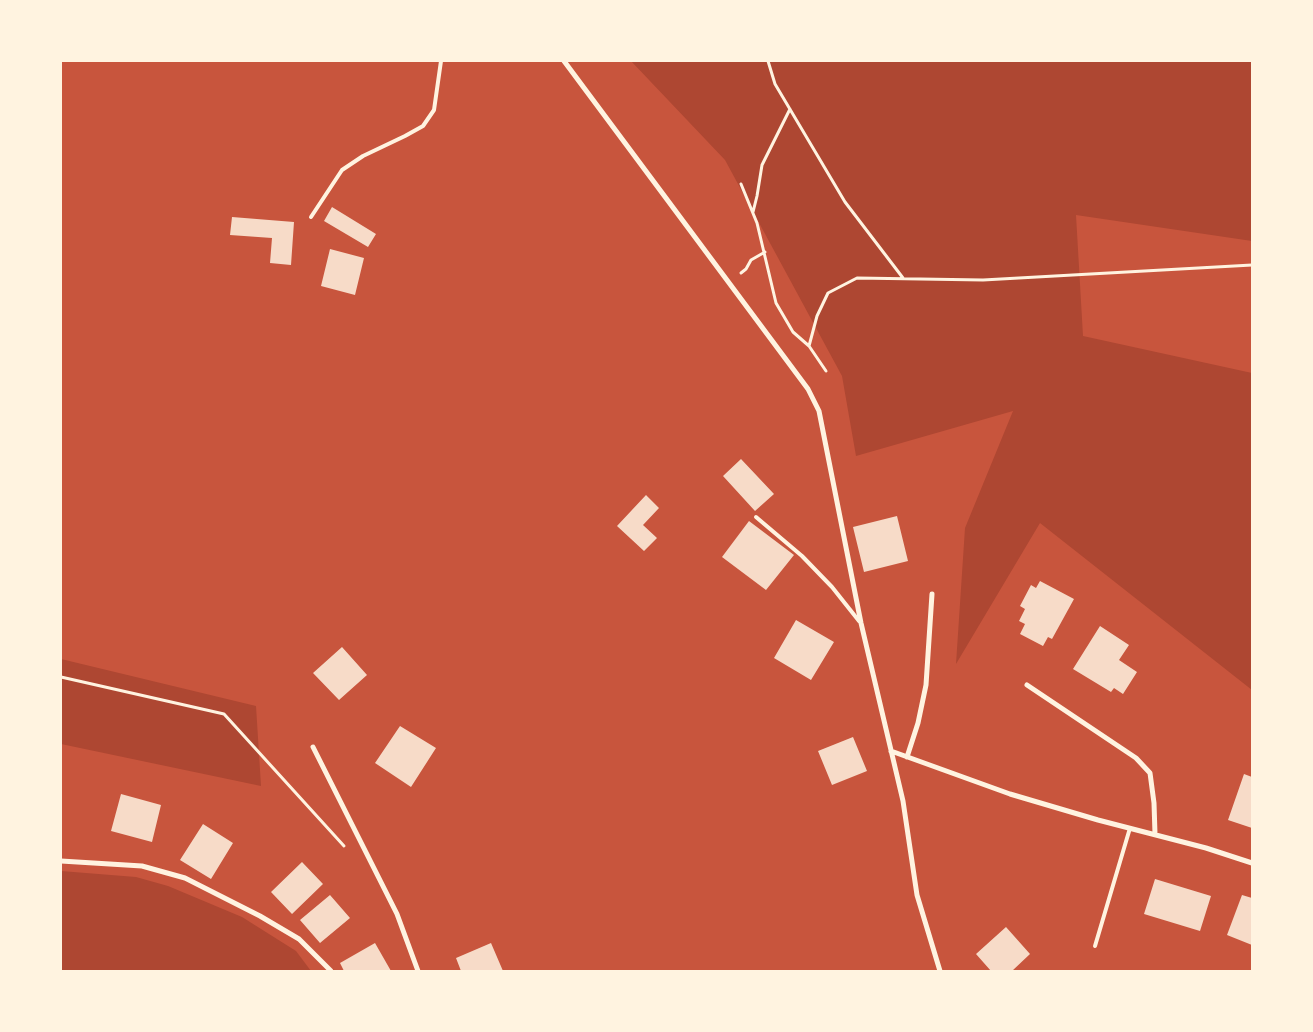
<!DOCTYPE html>
<style>
body{margin:0}
#map{position:relative;width:1313px;height:1032px;overflow:hidden;background:#c8553d;font-family:Poppins,sans-serif}
canvas{display:block}
.frame{position:absolute;inset:0;border:62px solid #fff3e0;pointer-events:none}
</style>
<div id="map">
<canvas width="1313" height="1032"></canvas>
<div class="frame"></div>
</div>
<script>
const ctx = document.querySelector('canvas').getContext('2d');
ctx.lineJoin = 'round';
function fill(path, color) { ctx.fillStyle = color; ctx.fill(path, 'evenodd'); }
const shape = rows => new Path2D(rows.map(r => 'M' + r).join(''));
function strokePath(path, color, width, dash) { ctx.strokeStyle = color; ctx.lineWidth = width; ctx.lineCap = dash ? 'butt' : 'round'; ctx.setLineDash(dash || []); ctx.stroke(path); }
fill(shape([
 [631,61,1252,61,1252,241,1076,215,1083,336,1252,373,1252,690,1040,523,956,664,965,528,1013,411,856,456,842,376,725,160],
 [61,659,256,706,261,786,61,744],
 [61,871,136,877,168,886,242,917,296,951,311,971,61,971]
]), '#ae4732');
fill(shape([
 [332,207,376,234,368,247,324,221],
 [232,217,294,222,291,265,270,263,272,238,230,235],
 [330,249,364,258,355,295,321,286],
 [741,459,774,494,755,511,723,476],
 [646,495,659,508,643,525,657,538,644,551,617,526],
 [897,516,908,561,864,572,853,527],
 [749,521,794,555,766,590,722,557],
 [1040,581,1074,599,1052,639,1048,637,1043,646,1020,634,1025,624,1019,621,1025,609,1020,606,1031,585,1036,588],
 [796,620,834,642,811,680,774,658],
 [1100,626,1129,645,1119,660,1137,672,1123,694,1114,688,1111,692,1073,669],
 [342,647,367,675,339,700,313,673],
 [400,726,436,748,411,787,375,763],
 [853,737,867,771,832,785,818,751],
 [1244,774,1252,777,1252,828,1228,820],
 [121,794,161,805,152,842,111,831],
 [203,824,233,843,211,879,180,860],
 [302,862,323,884,292,914,271,892],
 [1155,879,1211,896,1200,931,1144,914],
 [330,895,350,918,320,943,300,920],
 [1242,895,1252,898,1252,945,1227,935],
 [1006,927,1030,954,1012,971,991,971,976,954],
 [375,943,391,971,344,971,340,963],
 [491,943,503,971,461,971,456,958]
]), '#f7dbc8');
strokePath(shape([
 [768,61,775,84,845,202,903,278],
 [741,184,757,223,776,303,793,332,809,346,826,371],
 [753,212,757,196,762,165,790,109],
 [741,273,746,269,751,260,765,252],
 [809,346,817,316,828,293,857,278,983,280,1252,265],
 [61,677,224,714,344,846]
]), '#fff3e0', 3);
strokePath(shape([
 [311,217,342,170,363,156,405,136,423,126,434,110,441,61],
 [756,517,802,556,832,587,859,621],
 [1095,946,1130,828]
]), '#fff3e0', 4);
strokePath(shape([
 [564,61,808,389,819,411,861,623,903,801,917,895,940,971],
 [1027,685,1136,758,1150,773,1154,803,1155,834],
 [313,747,397,914,418,971],
 [891,751,1010,794,1098,820,1206,848,1252,863],
 [907,757,918,723,926,685,932,594],
 [61,861,142,866,185,878,260,916,299,939,331,971]
]), '#fff3e0', 5);
</script>
